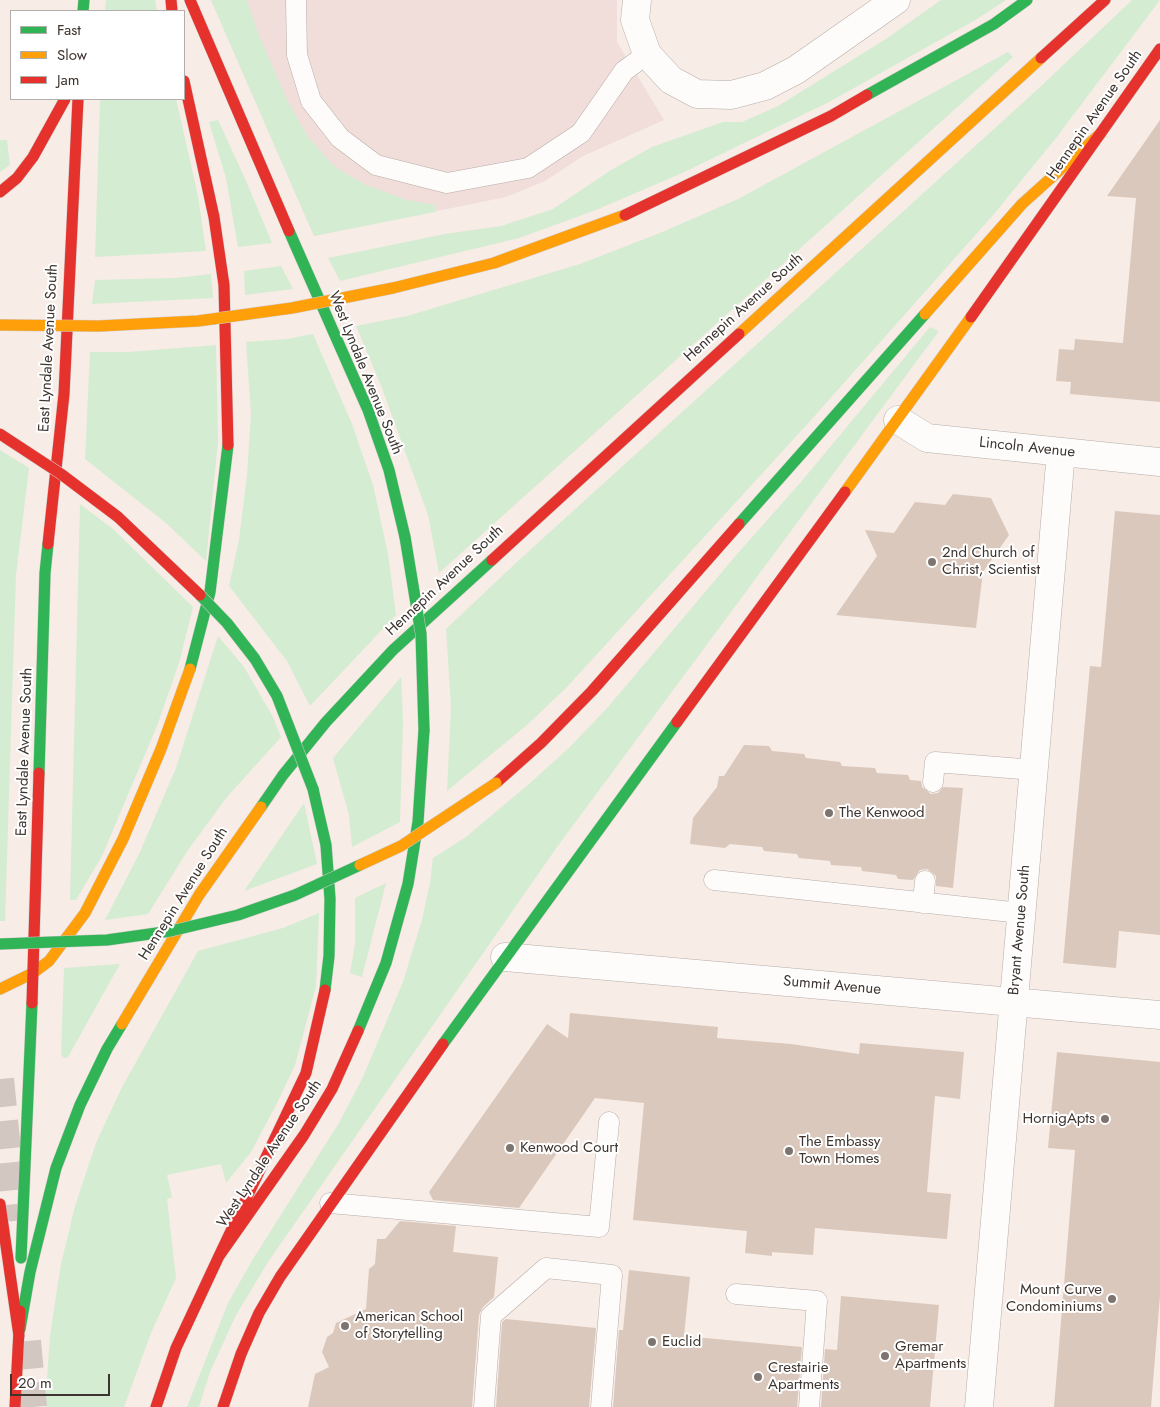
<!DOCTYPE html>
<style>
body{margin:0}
#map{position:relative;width:1160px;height:1407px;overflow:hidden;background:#f7ece6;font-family:Jost,sans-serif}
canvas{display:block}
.legend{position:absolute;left:10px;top:10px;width:175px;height:90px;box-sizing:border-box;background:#fff;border:1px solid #b1aeac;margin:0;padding:6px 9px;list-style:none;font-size:15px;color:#3d342f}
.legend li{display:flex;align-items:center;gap:10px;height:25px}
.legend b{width:25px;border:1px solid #b1aeac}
.scale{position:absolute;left:10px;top:1374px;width:100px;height:22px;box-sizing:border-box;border:2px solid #3d342f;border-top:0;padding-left:6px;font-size:15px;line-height:18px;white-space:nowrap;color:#3d342f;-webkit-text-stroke:4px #fff;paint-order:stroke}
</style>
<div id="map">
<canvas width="1160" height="1407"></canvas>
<ul class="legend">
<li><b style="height:6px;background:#30b455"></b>Fast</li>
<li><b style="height:6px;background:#ff9f0a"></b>Slow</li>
<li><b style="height:6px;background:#e5322d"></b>Jam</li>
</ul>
<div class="scale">20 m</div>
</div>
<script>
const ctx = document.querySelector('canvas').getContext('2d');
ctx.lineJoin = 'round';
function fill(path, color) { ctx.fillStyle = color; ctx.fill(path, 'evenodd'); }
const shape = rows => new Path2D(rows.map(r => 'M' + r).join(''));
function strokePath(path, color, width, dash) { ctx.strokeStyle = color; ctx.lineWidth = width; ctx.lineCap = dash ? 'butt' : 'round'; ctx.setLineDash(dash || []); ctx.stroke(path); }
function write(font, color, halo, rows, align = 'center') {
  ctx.font = font + ' Jost,sans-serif'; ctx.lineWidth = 4; ctx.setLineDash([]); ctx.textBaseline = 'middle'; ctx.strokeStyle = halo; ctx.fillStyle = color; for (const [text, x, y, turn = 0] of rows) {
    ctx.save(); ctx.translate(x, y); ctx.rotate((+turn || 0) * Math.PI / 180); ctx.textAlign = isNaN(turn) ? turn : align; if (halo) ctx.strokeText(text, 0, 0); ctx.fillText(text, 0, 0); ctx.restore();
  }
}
fill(shape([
 [211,0,617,0,617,42,664,120,583,156,545,181,506,197,314,236]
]), '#f1ddd9');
fill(shape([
 [106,0,155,0,157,11,105,11],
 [211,0,247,0,258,33,287,100,308,137,335,167,366,185,407,200,436,205,435,212,314,236],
 [941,0,1006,0,977,19,829,102,680,174,596,210,519,238,340,281,328,258,445,234,501,226,553,209,611,170,652,147,723,122,742,122,778,106,886,39],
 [1132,0,1160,0,1056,138,994,214,811,420,566,688,527,725,447,791,451,708,446,629,518,561,1038,89],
 [1008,52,1013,57,439,573,428,515,382,388,356,326,407,316,580,264,660,233,738,199],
 [100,99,176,99,198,196,206,251,95,257],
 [218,120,247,183,272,243,238,247,226,178,209,122],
 [0,140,7,140,10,165,0,172],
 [281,266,293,289,245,295,244,271],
 [211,274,213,298,92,304,95,280,176,278],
 [930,327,939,331,557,847,268,1262,236,1315,210,1372,199,1407,187,1407,228,1303,253,1259,339,1123,363,1077,403,982,422,920,430,883,433,858,466,837,529,784,570,747,608,707,738,553,801,482],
 [313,334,352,424,373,485,388,554,396,615,310,706,287,661,229,586,239,540,247,475,251,413,246,342,287,339],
 [216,345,218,441,206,561,166,523,85,459,90,352,128,352],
 [0,450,29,468,16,575,5,921,0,921],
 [80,504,113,529,193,607,179,663,157,726,102,856,76,900,70,900],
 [218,636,244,667,273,717,281,737,227,797,188,850,148,914,105,920,140,852,176,768],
 [401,677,403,721,400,822,352,847,349,815,333,758],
 [304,803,317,864,244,891],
 [386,883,362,977,350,973,355,944,355,898],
 [319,913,316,986,295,1065,277,1103,251,1152,226,1183,221,1164,167,1175,172,1197,167,1199,176,1278,151,1333,124,1407,45,1407,50,1335,61,1264,75,1206,96,1143,121,1089,198,951,283,928],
 [120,964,68,1057,64,1058,61,1054,64,968]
]), '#d4ecd2');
fill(shape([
 [1160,120,1160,402,1070,394,1071,382,1056,381,1059,349,1074,350,1075,339,1123,343,1136,198,1107,196],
 [953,494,991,498,1009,535,983,572,976,628,836,615,877,556,865,530,894,533,915,502,945,505],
 [1115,511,1160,515,1160,935,1119,931,1116,968,1063,963,1090,666,1101,667],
 [744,745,769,746,772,751,804,754,806,758,840,762,842,766,875,768,877,773,908,775,910,780,921,781,922,787,931,794,938,793,943,787,963,788,953,888,936,886,936,876,927,869,920,870,913,880,898,879,896,875,862,871,861,867,831,865,830,861,799,858,797,854,764,851,762,847,730,844,725,848,690,844,693,818,717,787,719,776,724,776],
 [570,1013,718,1027,717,1038,791,1044,859,1054,860,1043,964,1052,960,1099,935,1096,927,1192,951,1194,947,1239,815,1228,813,1255,772,1252,772,1256,745,1253,747,1231,633,1220,644,1103,595,1098,519,1208,433,1200,429,1192,547,1024,568,1038],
 [1057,1052,1160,1062,1160,1296,1151,1407,1054,1407,1075,1150,1048,1148],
 [400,1221,456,1226,453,1252,498,1257,494,1297,483,1307,479,1315,472,1407,308,1407,315,1374,329,1367,322,1352,327,1337,333,1333,336,1323,366,1309,369,1269,375,1264,377,1239,385,1239],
 [629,1270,690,1277,684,1336,802,1347,797,1407,613,1407,619,1330,623,1330],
 [841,1296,939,1305,930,1407,821,1407,825,1349,837,1350],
 [506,1319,596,1328,589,1407,496,1407,502,1322]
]), '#dbc8bc');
strokePath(shape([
 [0,1079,14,1221],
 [27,1341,33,1407]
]), '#d2c7c1', 28, [28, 14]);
const lane = shape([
 [296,0,297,55,311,101,340,138,376,165,447,183,528,168,581,133,624,71,647,54],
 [933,782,935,762,1034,770],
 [714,880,1021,913],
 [923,903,925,881],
 [330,1203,599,1227,609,1122],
 [736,1294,817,1301,809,1407],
 [484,1407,491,1316,546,1268,612,1275,601,1407]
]);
const street = shape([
 [637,0,635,20,647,54,671,80,697,94,731,95,765,86,796,70,896,0],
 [898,420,927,438,1160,462],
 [505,957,1160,1015],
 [979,1407,1061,452]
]);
const fast = shape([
 [83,11,84,0],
 [867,95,994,24,1027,0],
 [289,231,368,410,389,470,405,537],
 [739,524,925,314],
 [190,669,210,592,228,445],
 [39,773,45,573,48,544],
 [313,789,326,845,330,899,329,956,325,990],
 [261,807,283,775,326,722,393,650,492,560],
 [358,1031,386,963,408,884,418,822,424,730],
 [443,1044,677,722],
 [21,1258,32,1003],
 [20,1329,30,1272,56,1168,80,1105,107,1049,122,1024]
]);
const slow = shape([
 [393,288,494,263,625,215],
 [925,314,1022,204,1101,133],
 [739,334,1041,58],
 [845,492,971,317],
 [0,989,33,973,49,961,85,913,123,839,161,749,190,669],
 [122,1024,199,895,261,807]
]);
const jam = shape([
 [171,0,172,11],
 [190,0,289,231],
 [1041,58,1105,0],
 [184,81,214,217,224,285,228,445],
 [0,192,17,178,33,157,65,99],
 [625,215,831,116,867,95],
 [971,317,1160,49],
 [48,544,64,394,78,99],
 [492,560,739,334],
 [677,722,845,492],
 [496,783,541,743,592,691,739,524],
 [32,1003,39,773],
 [0,1204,19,1336],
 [219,1256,306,1073,325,990],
 [15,1407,20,1311],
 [156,1407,176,1348,219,1256,304,1135,332,1089,358,1031],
 [223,1407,241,1354,259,1313,280,1277,443,1044]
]);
strokePath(lane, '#b6ada8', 21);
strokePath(street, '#b6ada8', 29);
strokePath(fast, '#d1cbc9', 12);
strokePath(slow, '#d1cbc9', 12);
strokePath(jam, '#d1cbc9', 12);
strokePath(lane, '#fefcfb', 20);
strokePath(street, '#fefcfb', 28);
strokePath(fast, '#30b455', 11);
strokePath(slow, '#ff9f0a', 11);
strokePath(jam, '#e5322d', 11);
const fastBridge = shape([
 [405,537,421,634,424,730],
 [200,595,227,623,255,659,277,696,313,789],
 [0,944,107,940,171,931,238,915,295,895,360,865]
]);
const slowBridge = shape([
 [0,325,99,326,198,321,292,308,393,288],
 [360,865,401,846,496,783]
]);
const jamBridge = shape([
 [0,434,61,474,118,517,200,595]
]);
strokePath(fastBridge, '#d1cbc9', 12, []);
strokePath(slowBridge, '#d1cbc9', 12, []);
strokePath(jamBridge, '#d1cbc9', 12, []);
strokePath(fastBridge, '#30b455', 11);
strokePath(slowBridge, '#ff9f0a', 11);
strokePath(jamBridge, '#e5322d', 11);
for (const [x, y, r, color] of [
 [932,562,5,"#7e746f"],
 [829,813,5,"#7e746f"],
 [1105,1119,5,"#7e746f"],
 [510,1148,5,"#7e746f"],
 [789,1151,5,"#7e746f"],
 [1112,1299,5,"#7e746f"],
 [345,1326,5,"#7e746f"],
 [652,1342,5,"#7e746f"],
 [885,1356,5,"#7e746f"],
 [758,1377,5,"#7e746f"]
]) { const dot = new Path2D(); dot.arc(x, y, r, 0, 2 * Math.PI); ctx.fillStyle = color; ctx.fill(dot); strokePath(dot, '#fff', 2); }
write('15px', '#3d342f', '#fff', [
 ["Hennepin Avenue South",1095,115,-55],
 ["Hennepin Avenue South",744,308,-42],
 ["East Lyndale Avenue South",49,348,-87],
 ["West Lyndale Avenue South",365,373,68],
 ["Lincoln Avenue",1027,448,6],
 ["Hennepin Avenue South",445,581,-43],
 ["East Lyndale Avenue South",25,752,-88],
 ["Hennepin Avenue South",184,894,-58],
 ["Bryant Avenue South",1020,930,-85],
 ["Summit Avenue",832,986,5],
 ["West Lyndale Avenue South",270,1154,-56]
]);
write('15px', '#3d342f', '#fff', [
 ["2nd Church of",942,553],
 ["Christ, Scientist",942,570],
 ["The Kenwood",839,813],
 ["HornigApts",1095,1119,"right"],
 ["The Embassy",799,1142],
 ["Town Homes",799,1159],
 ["Kenwood Court",520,1148],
 ["Mount Curve",1102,1290,"right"],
 ["Condominiums",1102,1307,"right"],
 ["American School",355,1317],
 ["of Storytelling",355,1334],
 ["Euclid",662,1342],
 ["Gremar",895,1347],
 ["Apartments",895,1364],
 ["Crestairie",768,1368],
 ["Apartments",768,1385]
], 'left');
</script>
